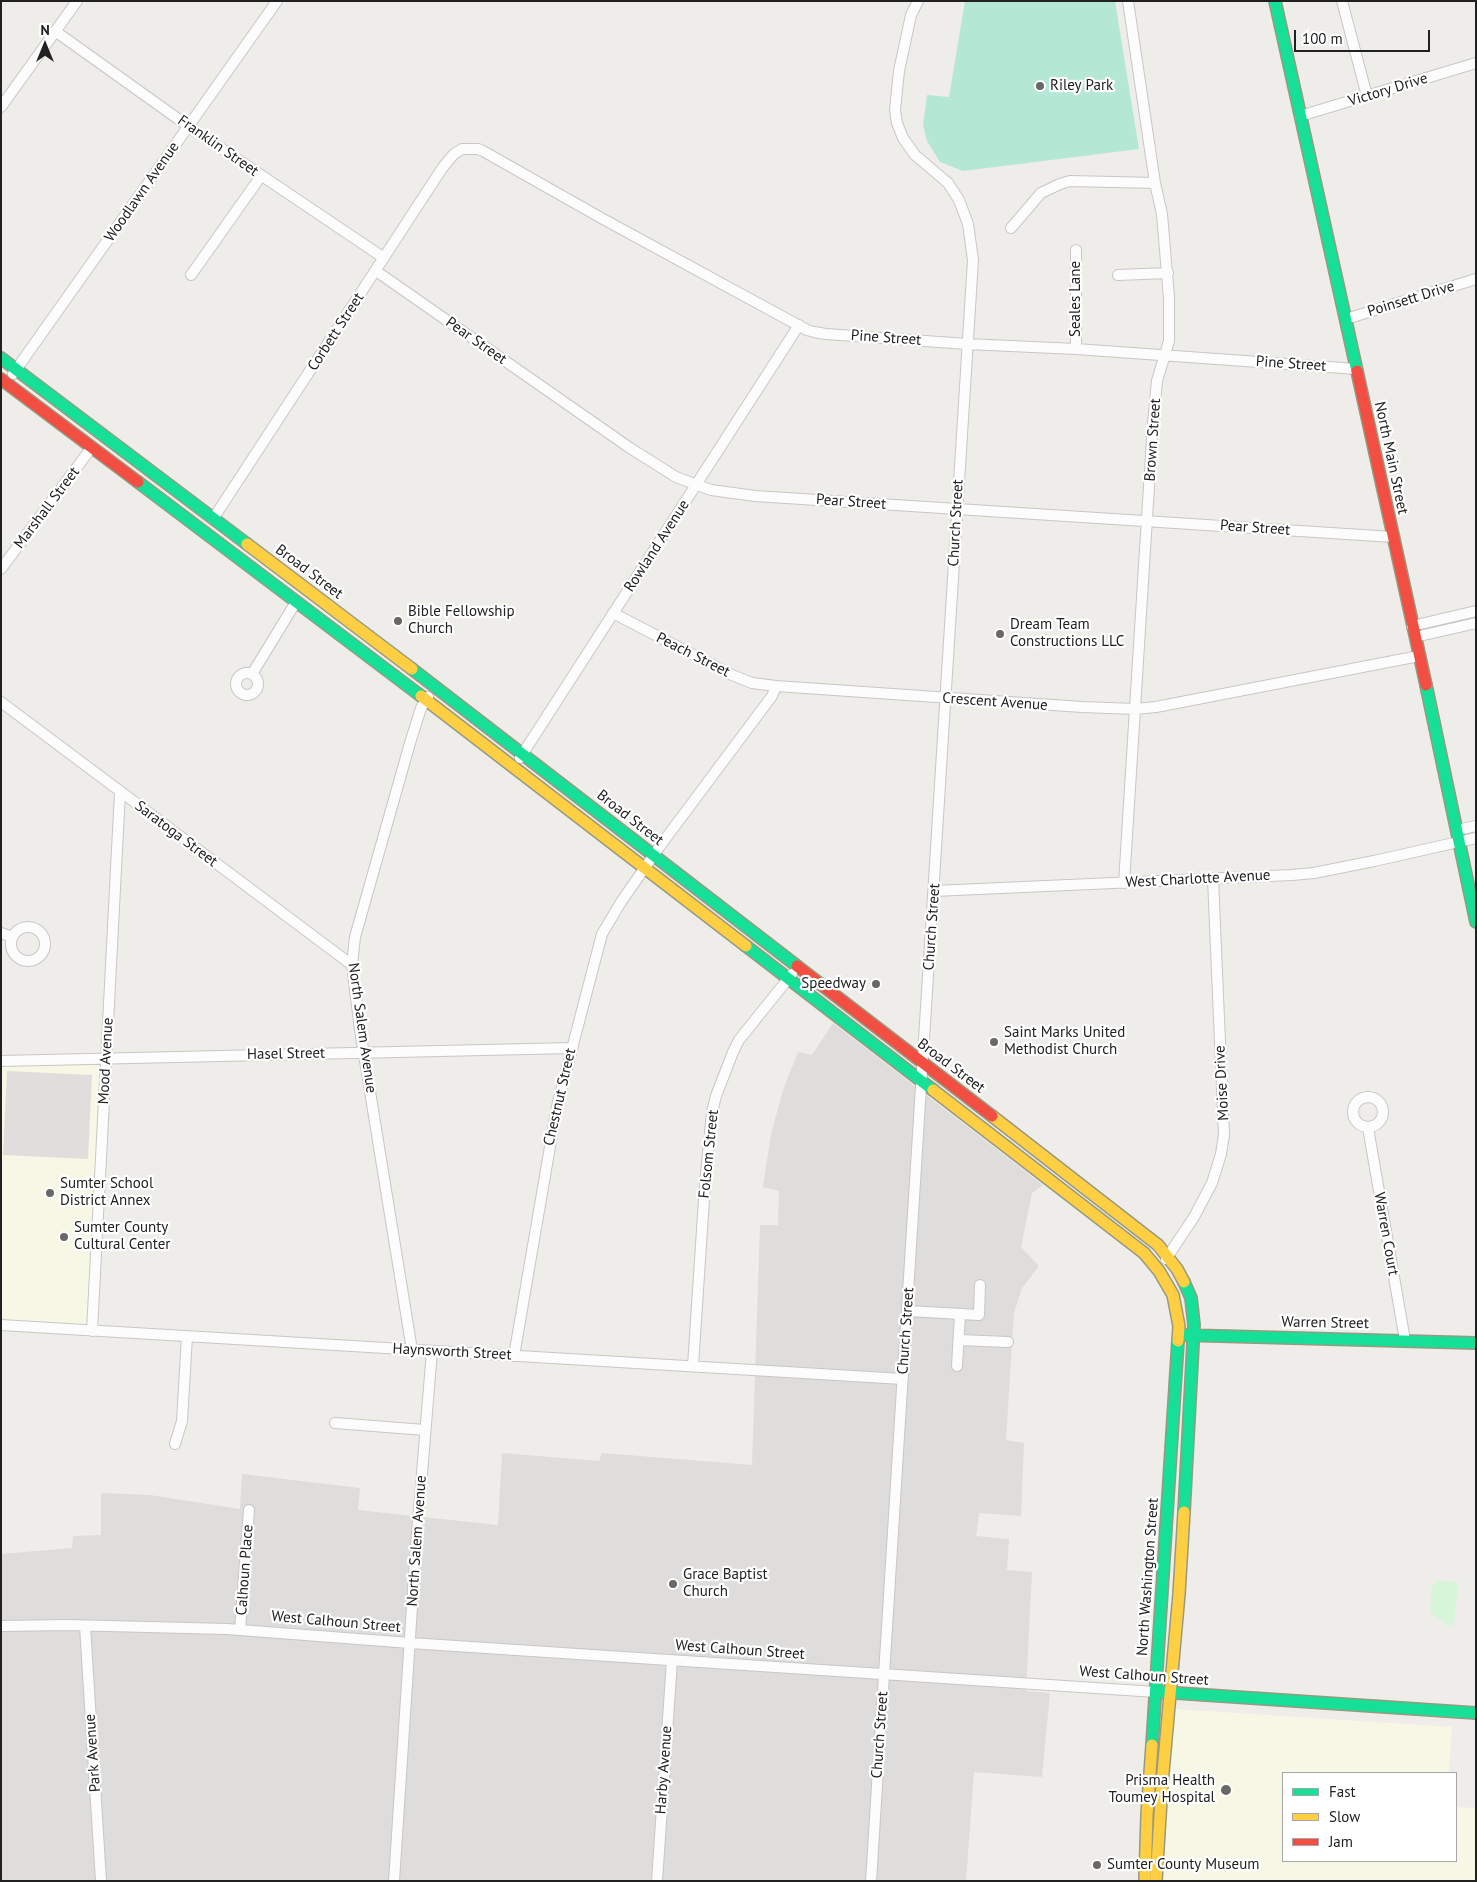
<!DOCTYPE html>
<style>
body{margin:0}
#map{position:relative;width:1477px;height:1882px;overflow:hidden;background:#efede9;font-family:"PT Sans",sans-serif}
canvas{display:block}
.frame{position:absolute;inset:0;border:2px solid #212121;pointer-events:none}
.legend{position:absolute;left:1282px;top:1772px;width:175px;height:90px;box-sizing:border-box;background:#fff;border:1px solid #a6a6a6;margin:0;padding:6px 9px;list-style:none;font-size:15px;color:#212121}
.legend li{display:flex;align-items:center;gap:10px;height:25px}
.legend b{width:25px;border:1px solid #a6a6a6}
.north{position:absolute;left:20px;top:20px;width:50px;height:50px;-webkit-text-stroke:4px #fff;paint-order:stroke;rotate:0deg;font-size:14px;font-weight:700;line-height:20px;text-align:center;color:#212121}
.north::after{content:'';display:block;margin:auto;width:18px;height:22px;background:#212121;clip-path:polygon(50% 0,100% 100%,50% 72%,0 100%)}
.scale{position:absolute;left:1294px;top:30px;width:136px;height:22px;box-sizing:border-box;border:2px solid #212121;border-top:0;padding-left:6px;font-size:15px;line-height:18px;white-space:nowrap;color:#212121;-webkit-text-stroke:4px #fff;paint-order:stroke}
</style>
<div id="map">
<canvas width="1477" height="1882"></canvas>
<div class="frame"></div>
<ul class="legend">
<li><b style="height:6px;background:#16e098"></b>Fast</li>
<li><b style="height:6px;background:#ffcf43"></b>Slow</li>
<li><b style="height:6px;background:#f24e42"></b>Jam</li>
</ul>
<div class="north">N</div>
<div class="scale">100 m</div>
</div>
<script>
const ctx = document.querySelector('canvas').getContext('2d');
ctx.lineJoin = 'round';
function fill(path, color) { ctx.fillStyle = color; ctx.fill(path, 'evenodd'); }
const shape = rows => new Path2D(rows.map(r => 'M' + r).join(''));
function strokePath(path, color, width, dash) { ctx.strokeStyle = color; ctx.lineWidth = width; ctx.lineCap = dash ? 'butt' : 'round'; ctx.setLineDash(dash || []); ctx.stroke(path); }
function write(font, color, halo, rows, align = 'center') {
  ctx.font = font + ' "PT Sans",sans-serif'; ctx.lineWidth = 4.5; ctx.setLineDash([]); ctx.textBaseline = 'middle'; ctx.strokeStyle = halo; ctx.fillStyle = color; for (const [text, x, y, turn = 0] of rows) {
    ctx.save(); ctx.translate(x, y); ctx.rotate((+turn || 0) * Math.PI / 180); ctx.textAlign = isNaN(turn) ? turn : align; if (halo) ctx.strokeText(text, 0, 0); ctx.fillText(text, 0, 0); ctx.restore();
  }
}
fill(shape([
 [833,1023,1043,1185,1032,1193,1021,1247,1039,1266,1022,1288,1014,1313,1006,1440,1024,1443,1021,1516,979,1513,976,1536,1009,1539,1007,1570,1032,1572,1026,1691,1050,1693,1042,1777,974,1772,966,1881,1,1881,1,1554,72,1548,73,1536,101,1535,101,1493,150,1495,240,1509,242,1474,360,1488,358,1510,498,1525,502,1453,599,1461,602,1453,752,1465,760,1225,778,1225,779,1191,763,1187,771,1134,783,1090,798,1052,812,1055]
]), '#dedddb');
fill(shape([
 [106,1058,92,1331,1,1325,1,1061],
 [1175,1709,1452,1727,1449,1773,1283,1773,1283,1861,1456,1861,1456,1807,1476,1808,1476,1881,1160,1881]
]), '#f7f7e5');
fill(shape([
 [1437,1581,1458,1582,1454,1626,1444,1623,1430,1612,1432,1586]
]), '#d7f5d8');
fill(shape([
 [965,1,1115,1,1139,149,963,171,940,162,927,141,923,125,927,95,949,97]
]), '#b4e8d4');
fill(shape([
 [7,1071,92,1075,88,1159,3,1155]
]), '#dfdedd');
const street = shape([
 [1342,1,1367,96],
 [55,31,188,126,384,258],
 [1,107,77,1],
 [1300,116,1476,63],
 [1011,228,1041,193,1060,184,1070,181,1155,183],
 [376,271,630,448,676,477,711,490,755,496,1393,537],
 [191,275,261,176],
 [1118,275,1168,273],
 [1346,319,1476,279],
 [1076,349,1076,250],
 [13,374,277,1],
 [213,519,443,167,454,154,462,149,478,149,483,151,603,219,807,330,814,332,826,334,967,344,1076,349,1357,369],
 [1,569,92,447],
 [613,613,732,675,752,683,776,686,1082,707,1135,709,1156,707,1419,656],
 [1412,626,1476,611],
 [1415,637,1476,623],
 '236 684a11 11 0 1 1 22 0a11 11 0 1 1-22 0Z',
 [252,674,296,602],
 [1,702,352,965],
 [520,758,799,325],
 [1457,830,1476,826],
 [1124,883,1153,423,1157,381,1169,341,1169,298,1162,214,1155,183,1128,1],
 [934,891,1292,875,1314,873,1374,861,1476,838],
 '11 944a17 17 0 1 1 34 0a17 17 0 1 1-34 0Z',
 [1,933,12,937],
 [1,1061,572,1048],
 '1353 1112a15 15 0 1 1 30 0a15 15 0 1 1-30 0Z',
 [1368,1128,1405,1340],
 [1166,1259,1194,1217,1212,1183,1221,1154,1224,1135,1213,879],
 [908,1311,979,1315,980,1285],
 [1,1325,903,1379],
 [92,1331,120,792],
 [959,1340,1008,1342],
 [412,1350,360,1030,352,965,355,937,410,743,421,708,428,697],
 [514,1356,557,1106,602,934,621,902,660,846,772,696,776,686],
 [693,1366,705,1184,712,1112,716,1096,733,1052,739,1040,792,974],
 [957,1366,960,1314],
 [335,1423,425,1430],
 [175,1444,182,1421,187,1336],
 [1,1626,68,1625,227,1629,410,1643,1156,1692],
 [85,1626,101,1881],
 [240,1630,249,1510],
 [394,1881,416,1546,432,1351],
 [657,1881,672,1660],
 [871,1881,973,260,968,224,959,200,948,183,915,155,903,138,897,123,895,110,899,71,911,15,918,1]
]);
const fast = shape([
 [1275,1,1357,371],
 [1,358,247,544],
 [138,482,421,696],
 [412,669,797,966],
 [1426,685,1476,922],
 [746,946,933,1090],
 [1184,1282,1191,1298,1194,1325,1184,1512],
 [1182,1335,1476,1343],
 [1161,1692,1476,1713],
 [1152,1745,1178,1341]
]);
const slow = shape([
 [247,544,412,669],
 [421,696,746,946],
 [933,1090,1144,1253,1159,1271,1173,1295,1179,1326,1178,1341],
 [992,1116,1158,1245,1177,1269,1184,1282],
 [1145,1879,1147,1815,1152,1745],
 [1156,1881,1162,1784,1179,1594,1184,1512]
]);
const jam = shape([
 [1357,371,1426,685],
 [1,379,138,482],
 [797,966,992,1116]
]);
strokePath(street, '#c8c7c5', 12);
strokePath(fast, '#979a80', 14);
strokePath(slow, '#979a80', 14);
strokePath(jam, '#979a80', 14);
strokePath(street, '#fdfcfc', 10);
strokePath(fast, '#16e098', 11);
strokePath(slow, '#ffcf43', 11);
strokePath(jam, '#f24e42', 11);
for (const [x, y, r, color] of [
 [1040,86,5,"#696867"],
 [398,621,5,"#696867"],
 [1000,634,5,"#696867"],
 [876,984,5,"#696867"],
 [994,1042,5,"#696867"],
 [50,1193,5,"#696867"],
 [64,1237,5,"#696867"],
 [673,1584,5,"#696867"],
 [1226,1790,6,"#696867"],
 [1097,1865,5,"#696867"]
]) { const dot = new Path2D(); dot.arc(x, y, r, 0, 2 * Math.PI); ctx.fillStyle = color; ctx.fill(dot); strokePath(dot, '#fff', 2); }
write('15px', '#212121', '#fff', [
 ["Riley Park",1050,86],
 ["Bible Fellowship",408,612],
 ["Church",408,629],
 ["Dream Team",1010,625],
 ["Constructions LLC",1010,642],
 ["Speedway",866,984,"right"],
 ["Saint Marks United",1004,1033],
 ["Methodist Church",1004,1050],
 ["Sumter School",60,1184],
 ["District Annex",60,1201],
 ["Sumter County",74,1228],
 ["Cultural Center",74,1245],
 ["Grace Baptist",683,1575],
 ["Church",683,1592],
 ["Prisma Health",1215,1781,"right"],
 ["Toumey Hospital",1215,1798,"right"],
 ["Sumter County Museum",1107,1865]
], 'left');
write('15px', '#212121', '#fff', [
 ["Victory Drive",1388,90,-17],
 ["Franklin Street",218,146,35],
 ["Woodlawn Avenue",142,192,-55],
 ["Seales Lane",1076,299,-90],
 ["Poinsett Drive",1411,299,-17],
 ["Corbett Street",336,332,-57],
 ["Pine Street",886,338,4],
 ["Pear Street",476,341,35],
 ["Pine Street",1291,364,4],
 ["Brown Street",1153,440,-86],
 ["North Main Street",1391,458,78],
 ["Pear Street",851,502,4],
 ["Marshall Street",47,508,-53],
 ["Church Street",956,523,-87],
 ["Pear Street",1255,528,4],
 ["Rowland Avenue",657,546,-57],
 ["Broad Street",309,572,37],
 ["Peach Street",693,655,27],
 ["Crescent Avenue",995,702,4],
 ["Broad Street",630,818,38],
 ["Saratoga Street",176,834,37],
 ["West Charlotte Avenue",1198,879,-3],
 ["Church Street",932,927,-86],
 ["North Salem Avenue",362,1028,82],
 ["Hasel Street",286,1054,-1],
 ["Mood Avenue",106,1061,-87],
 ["Broad Street",951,1066,37],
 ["Moise Drive",1222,1083,-93],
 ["Chestnut Street",560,1097,-77],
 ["Folsom Street",709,1154,-84],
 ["Warren Court",1386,1234,80],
 ["Warren Street",1325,1323,1],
 ["Church Street",906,1331,-86],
 ["Haynsworth Street",452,1352,3],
 ["North Salem Avenue",417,1541,-86],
 ["Calhoun Place",245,1570,-86],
 ["North Washington Street",1148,1577,-86],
 ["West Calhoun Street",336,1622,5],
 ["West Calhoun Street",740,1650,4],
 ["West Calhoun Street",1144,1676,4],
 ["Church Street",880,1735,-86],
 ["Park Avenue",93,1753,-94],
 ["Harby Avenue",664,1770,-86]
]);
</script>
